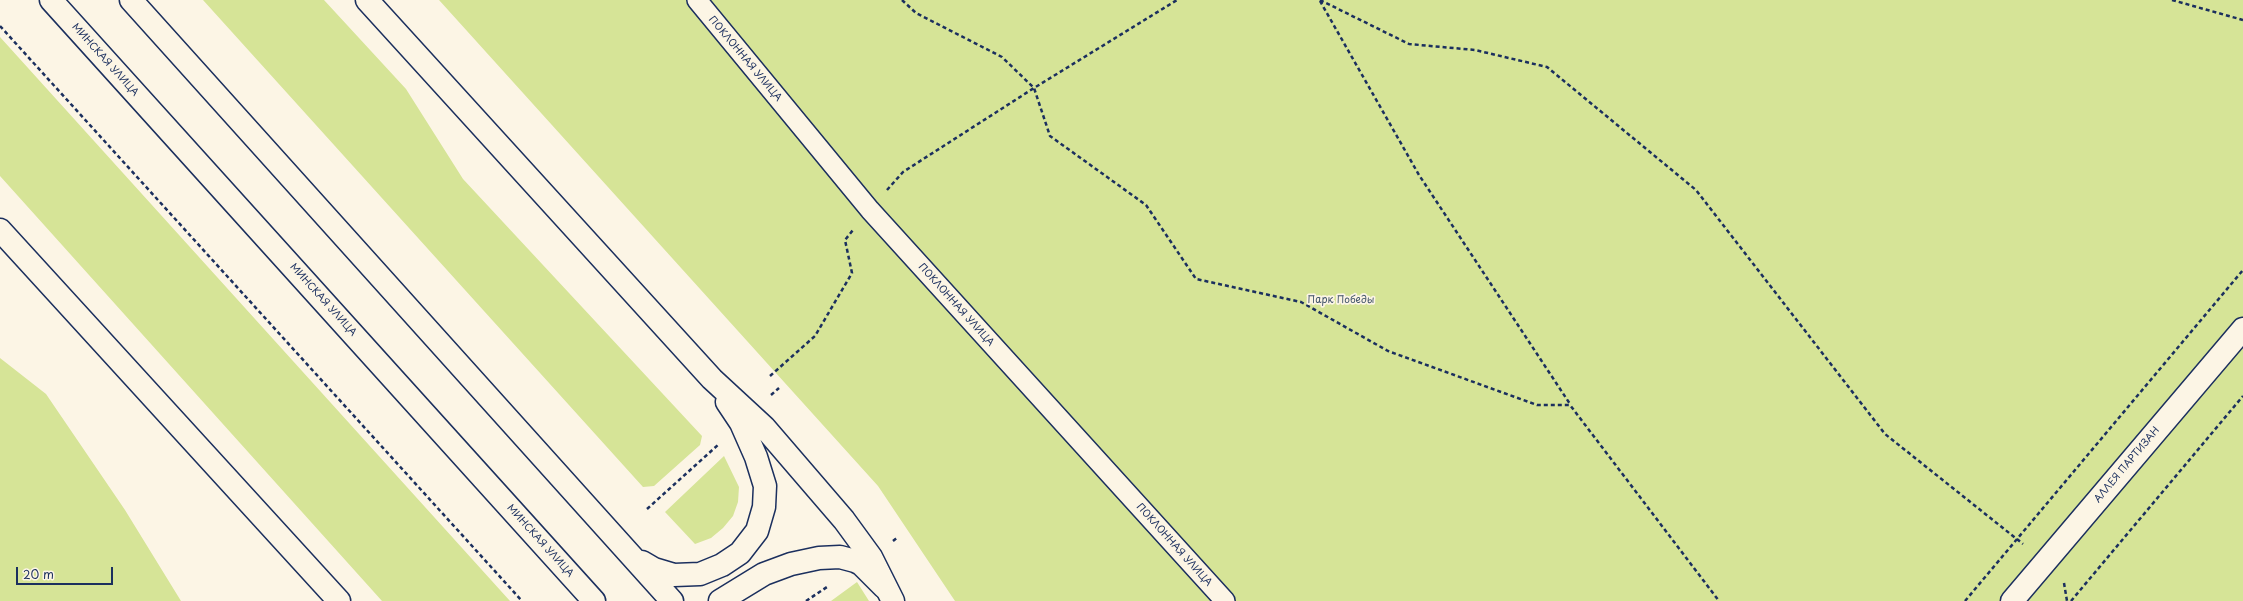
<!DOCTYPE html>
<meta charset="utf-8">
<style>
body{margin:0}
#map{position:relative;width:2243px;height:601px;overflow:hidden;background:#fcf5e5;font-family:"Playpen Sans",sans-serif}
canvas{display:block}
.scale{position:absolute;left:16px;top:567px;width:97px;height:18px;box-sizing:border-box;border:2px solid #1b2f5e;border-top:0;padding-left:5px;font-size:12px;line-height:14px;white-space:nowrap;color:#1b2f5e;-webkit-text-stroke:3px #fcf5e5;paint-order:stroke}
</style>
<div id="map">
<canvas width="2243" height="601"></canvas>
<div class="scale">20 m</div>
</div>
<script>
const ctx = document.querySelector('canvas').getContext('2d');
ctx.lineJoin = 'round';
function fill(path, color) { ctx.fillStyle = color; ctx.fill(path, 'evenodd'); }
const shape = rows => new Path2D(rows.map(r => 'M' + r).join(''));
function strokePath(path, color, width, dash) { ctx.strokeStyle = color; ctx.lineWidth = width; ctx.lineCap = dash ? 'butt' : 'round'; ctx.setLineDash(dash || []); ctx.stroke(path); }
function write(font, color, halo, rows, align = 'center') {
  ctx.font = font + ' "Playpen Sans",sans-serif'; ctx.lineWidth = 3.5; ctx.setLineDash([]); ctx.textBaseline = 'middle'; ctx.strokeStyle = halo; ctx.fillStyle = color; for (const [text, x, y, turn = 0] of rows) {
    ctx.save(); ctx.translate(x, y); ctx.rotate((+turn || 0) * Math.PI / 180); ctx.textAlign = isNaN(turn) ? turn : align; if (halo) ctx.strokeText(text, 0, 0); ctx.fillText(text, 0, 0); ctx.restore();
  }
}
fill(shape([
 [203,0,324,0,406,89,463,179,702,436,700,445,654,486,643,487],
 [439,0,2243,0,2243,601,955,601,878,486],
 [0,37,510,601,382,601,0,176],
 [0,358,46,394,125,510,181,601,0,601],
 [724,456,739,487,738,502,733,516,723,528,711,538,695,544,665,512],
 [857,582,869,601,831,601]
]), '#d6e497');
const service = shape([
 [697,0,870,210,1225,601]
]);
const pedestrian = shape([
 [2012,601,2243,329]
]);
const tertiary = shape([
 [720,601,764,574,791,564,819,558,840,557,855,561,861,564,884,587]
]);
const secondary = shape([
 [51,0,594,601],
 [131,0,672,601],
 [367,0,712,379,764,427,844,520,871,557,893,601],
 [0,230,339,601],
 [642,562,654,569,674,575,700,574,722,565,740,553,757,531,764,507,765,486,756,457,741,423,727,402]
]);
strokePath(service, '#1b2f5e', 22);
strokePath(pedestrian, '#1b2f5e', 25);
strokePath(tertiary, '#1b2f5e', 25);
strokePath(secondary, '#1b2f5e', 25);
strokePath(shape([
 [902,0,916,13,1002,57,1034,88,1050,136,1146,205,1196,279,1301,302,1388,351,1537,405,1570,405,1719,601],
 [1320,0,1409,44,1475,50,1547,67,1696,190,1885,434,2023,544],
 [2172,0,2243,20],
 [1320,1,1419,175,1570,404],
 [0,26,522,601],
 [887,190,903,172,1034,88,1177,0],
 [770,376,815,336,852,273,845,240,853,230],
 [771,395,779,388],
 [647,509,719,444],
 [893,541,898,537],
 [2064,583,2067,601],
 [806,601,827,587],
 [1965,601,2243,270],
 [2071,601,2243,396]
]), '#1b2f5e', 2.5, [4, 3]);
strokePath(service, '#fcf5e5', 19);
strokePath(pedestrian, '#fcf5e5', 22);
strokePath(tertiary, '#fcf5e5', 22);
strokePath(secondary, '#fcf5e5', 22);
write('10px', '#1b2f5e', '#fcf5e5', [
 ["ПОКЛОННАЯ УЛИЦА",745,59,50],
 ["МИНСКАЯ УЛИЦА",105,60,48],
 ["МИНСКАЯ УЛИЦА",323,300,48],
 ["ПОКЛОННАЯ УЛИЦА",956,305,48],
 ["АЛЛЕЯ ПАРТИЗАН",2127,465,-50],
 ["МИНСКАЯ УЛИЦА",540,541,48],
 ["ПОКЛОННАЯ УЛИЦА",1174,545,48]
]);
write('10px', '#405369', '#fcf5e5', [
 ["Парк Победы",1341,300]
]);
</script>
